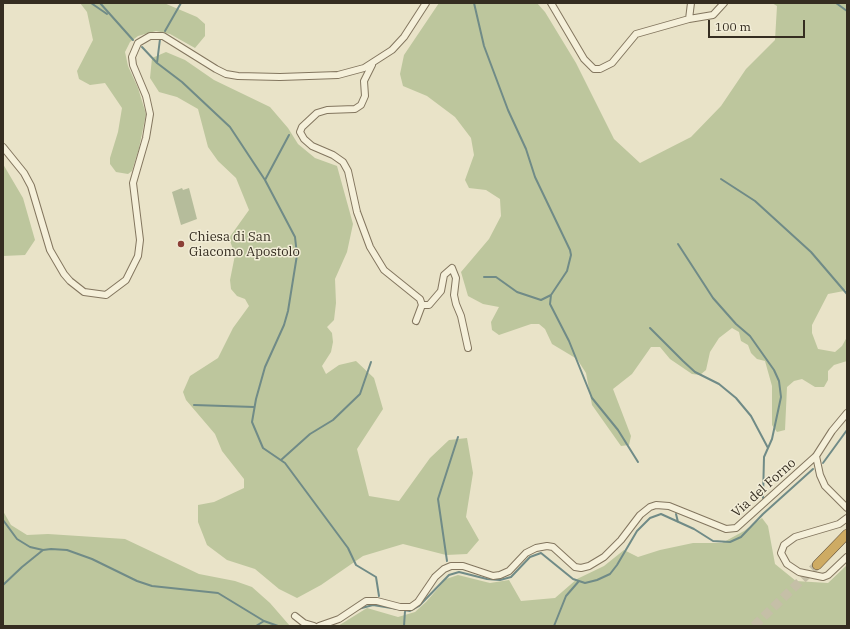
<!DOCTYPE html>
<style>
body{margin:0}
#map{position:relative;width:850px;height:629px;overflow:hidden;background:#e9e3c8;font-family:"IBM Plex Serif",serif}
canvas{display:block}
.frame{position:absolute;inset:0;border:4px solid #352d21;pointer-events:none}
.scale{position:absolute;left:708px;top:20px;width:97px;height:18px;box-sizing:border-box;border:2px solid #352d21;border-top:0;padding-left:5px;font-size:12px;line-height:14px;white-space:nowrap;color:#352d21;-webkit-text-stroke:3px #f2edd7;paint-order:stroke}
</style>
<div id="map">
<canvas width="850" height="629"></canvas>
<div class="frame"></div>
<div class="scale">100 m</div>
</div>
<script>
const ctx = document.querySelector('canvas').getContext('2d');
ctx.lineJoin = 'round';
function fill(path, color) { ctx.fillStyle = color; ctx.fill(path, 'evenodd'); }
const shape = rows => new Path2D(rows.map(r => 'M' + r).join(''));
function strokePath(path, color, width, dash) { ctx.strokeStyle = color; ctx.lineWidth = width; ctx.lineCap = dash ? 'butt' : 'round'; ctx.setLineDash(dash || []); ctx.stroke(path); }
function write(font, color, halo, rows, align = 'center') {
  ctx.font = font + ' "IBM Plex Serif",serif'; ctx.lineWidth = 3; ctx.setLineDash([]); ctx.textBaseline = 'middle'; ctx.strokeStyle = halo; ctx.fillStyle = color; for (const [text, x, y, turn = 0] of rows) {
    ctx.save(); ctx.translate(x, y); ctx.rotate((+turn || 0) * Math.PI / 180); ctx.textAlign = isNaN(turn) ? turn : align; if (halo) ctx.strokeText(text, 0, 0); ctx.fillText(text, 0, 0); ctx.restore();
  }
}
fill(shape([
 [80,3,164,3,197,17,205,24,205,36,195,48,170,34,156,31,138,36,130,42,125,52,128,66,138,88,146,114,139,148,132,171,128,174,116,172,110,164,110,158,118,132,122,108,105,83,90,85,79,79,77,71,93,40,87,12],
 [439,3,537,3,545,12,576,63,614,139,640,163,691,137,721,106,746,69,775,40,777,6,772,3,847,3,847,289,844,291,828,294,812,325,812,333,818,349,835,352,842,346,847,337,847,361,834,365,828,371,828,380,824,387,815,387,802,379,794,381,787,387,785,430,777,432,772,425,772,386,765,361,757,359,751,353,748,345,741,341,739,332,732,328,719,338,710,352,706,370,700,375,692,374,670,359,660,347,651,347,632,374,613,389,631,436,629,445,621,446,592,405,586,373,577,359,552,344,545,329,539,324,531,324,499,335,492,330,491,322,499,307,483,304,468,296,461,272,489,239,501,216,500,199,486,190,469,188,465,180,474,155,471,138,455,117,427,96,403,86,400,74,404,55],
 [166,52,185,60,214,80,270,107,288,128,298,144,315,158,337,166,353,224,347,252,335,279,336,303,334,320,327,327,332,333,333,342,331,352,322,366,326,374,339,365,356,361,374,378,383,409,357,449,369,496,399,501,430,458,449,440,467,438,473,473,466,517,479,540,467,554,446,555,403,544,363,556,321,585,297,598,279,589,255,569,227,560,207,545,198,522,198,505,214,502,244,488,244,479,222,451,215,434,186,400,183,392,190,376,218,358,233,328,249,306,245,299,237,296,231,289,230,280,235,255,229,238,249,210,236,178,218,161,208,147,198,109,177,97,159,92,150,78,152,58],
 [3,164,23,198,35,240,25,255,3,256],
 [3,511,11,525,27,535,48,534,125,539,199,574,235,581,252,587,270,603,290,626,3,626],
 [762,518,768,526,775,564,796,581,828,583,847,565,847,626,338,626,367,608,398,617,415,612,426,602,446,579,458,575,490,583,509,580,521,601,555,598,577,579,604,566,624,550,638,557,660,550,693,543,722,543,744,531]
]), '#bdc69d');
fill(shape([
 [182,188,183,190,189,188,197,219,181,225,172,192]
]), '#b5bc9b');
strokePath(shape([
 [91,3,107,14],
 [100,3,133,40],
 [474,3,484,46,508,110,526,149,535,177,570,250,571,255,567,271,551,295,550,304,569,341,592,398,618,430,638,462],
 [836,3,847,11],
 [165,31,181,3],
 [142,47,157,63,182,82,230,127,265,180,295,237,297,255,288,311,284,325,265,367,256,399,252,422,263,448,285,463,348,548,356,565,376,577,379,596],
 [157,63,160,39],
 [721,179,755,201,811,252,847,294],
 [265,180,289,135],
 [678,244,713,298,736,324,750,336,774,370,779,381,781,397,772,439,764,457,763,498],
 [484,277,496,277,517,292,541,300,551,295],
 [650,328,683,361,695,372,719,384,736,398,751,416,768,448],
 [194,405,254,407],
 [281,460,310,434,333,420,360,394,371,362],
 [823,463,847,430],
 [676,514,678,522],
 [3,520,17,539,30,547,43,550],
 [447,561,438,499,458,437],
 [3,585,22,567,43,550,51,549,67,550,92,559,137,581,152,586,218,593,264,621,278,626],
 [358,609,373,605,410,611,419,606,449,575,459,572,487,579,500,580,511,577,530,557,541,553,573,579,585,583,597,580,610,574,617,565,637,531,650,518,661,514,694,529,713,541,730,542,741,537,763,514,813,469],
 [256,626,264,621],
 [404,626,405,611],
 [554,626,566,596,579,581]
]), '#708b87', 2);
strokePath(shape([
 [754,626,817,565]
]), '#c5bfa7', 9, [9, 4.5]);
const minor = shape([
 [551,3,584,59,594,69,600,69,612,63,636,34,689,19,713,15,724,3],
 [689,19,691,3],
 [372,65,364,81,365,96,361,105,355,109,327,110,317,113,302,127,300,132,304,139,312,146,333,155,343,162,348,171,357,212,370,247,384,270,420,299,422,305,416,321],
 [3,147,24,173,31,186,50,250,64,274,70,281,84,292,106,295,126,280,138,256,140,240,133,183,146,138,150,114,146,96,133,65,132,57,138,43,150,36,163,36,216,69,226,74,238,76,280,77,338,75,364,68,392,50,404,37,426,3],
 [422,305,429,305,441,291,444,275,452,268,456,278,454,295,456,304,461,316,468,348],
 [816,456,820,475,825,486,847,508],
 [847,518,839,524,795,537,784,545,781,553,787,564,799,572,823,577,828,575,847,557],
 [295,616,304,623,314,626],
 [319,626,339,619,366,601,377,601,400,607,411,607,418,602,435,577,444,569,451,566,463,566,493,576,500,575,509,571,526,553,536,548,547,546,553,547,575,567,581,568,589,566,604,557,621,540,640,515,650,507,656,505,669,506,726,529,736,528,816,456,832,431,847,413]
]);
const highway = shape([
 [817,565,847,534]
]);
strokePath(minor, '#83765f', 8);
strokePath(highway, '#524433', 10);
strokePath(minor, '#f5f0da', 6);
strokePath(highway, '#ceab63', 9);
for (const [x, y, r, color] of [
 [181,244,4,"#8b3f36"]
]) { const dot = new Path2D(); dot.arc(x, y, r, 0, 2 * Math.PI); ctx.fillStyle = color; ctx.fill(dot); strokePath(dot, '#f2edd7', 1.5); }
write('13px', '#352d21', '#f2edd7', [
 ["Chiesa di San",189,237],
 ["Giacomo Apostolo",189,252]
], 'left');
write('13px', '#352d21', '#f2edd7', [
 ["Via del Forno",764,488,-42]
]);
</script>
